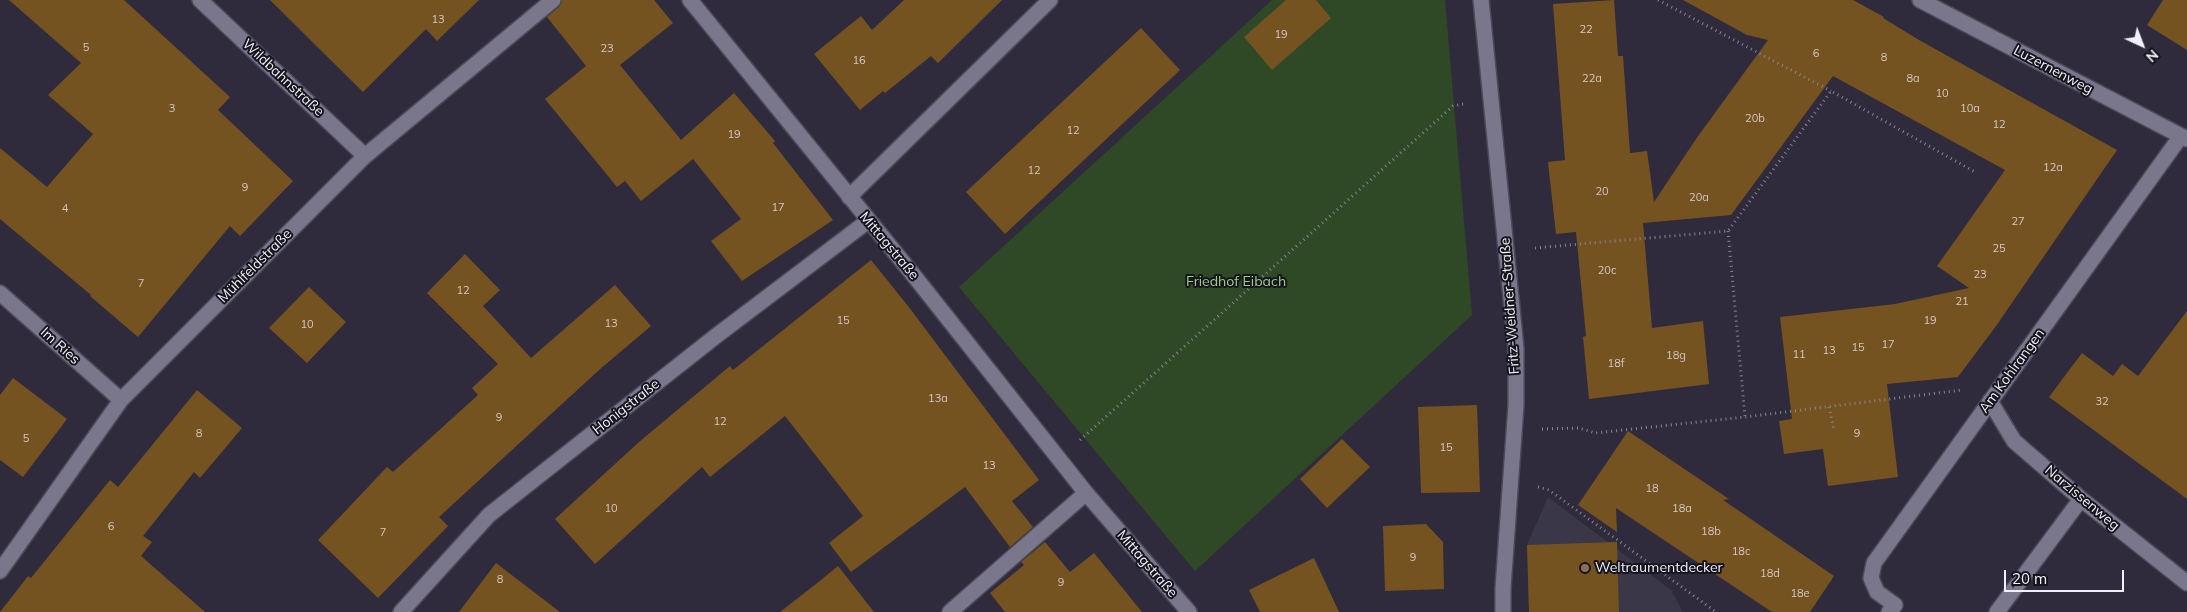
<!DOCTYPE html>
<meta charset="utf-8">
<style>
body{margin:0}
#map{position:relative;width:2187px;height:612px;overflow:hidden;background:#2f2b3d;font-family:Mulish,sans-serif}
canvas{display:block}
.north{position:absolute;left:2117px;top:20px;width:50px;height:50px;-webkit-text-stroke:4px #16151d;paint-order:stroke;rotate:137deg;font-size:14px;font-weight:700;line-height:20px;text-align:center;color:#f1effb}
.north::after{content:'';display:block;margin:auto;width:18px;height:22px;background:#f1effb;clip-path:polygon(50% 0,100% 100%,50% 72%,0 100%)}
.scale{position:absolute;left:2004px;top:570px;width:120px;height:22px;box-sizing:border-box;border:2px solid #f1effb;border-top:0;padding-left:6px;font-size:15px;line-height:18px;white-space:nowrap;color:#f1effb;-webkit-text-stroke:4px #16151d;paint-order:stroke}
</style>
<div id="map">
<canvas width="2187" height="612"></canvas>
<div class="north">N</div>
<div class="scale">20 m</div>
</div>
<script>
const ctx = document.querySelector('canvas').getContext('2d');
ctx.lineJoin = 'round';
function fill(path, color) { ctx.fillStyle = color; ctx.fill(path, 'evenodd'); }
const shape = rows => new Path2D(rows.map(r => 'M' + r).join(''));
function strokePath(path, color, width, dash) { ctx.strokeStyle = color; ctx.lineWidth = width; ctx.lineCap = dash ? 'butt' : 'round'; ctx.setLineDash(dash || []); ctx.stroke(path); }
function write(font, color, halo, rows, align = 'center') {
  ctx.font = font + ' Mulish,sans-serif'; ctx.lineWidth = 4; ctx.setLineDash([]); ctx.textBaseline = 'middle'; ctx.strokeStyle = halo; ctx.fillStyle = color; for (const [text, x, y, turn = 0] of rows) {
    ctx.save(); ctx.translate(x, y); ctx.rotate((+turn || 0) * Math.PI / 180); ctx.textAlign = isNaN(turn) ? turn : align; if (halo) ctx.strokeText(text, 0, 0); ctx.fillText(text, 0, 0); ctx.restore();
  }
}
fill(shape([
 [1548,497,1671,590,1683,612,1529,612,1527,545]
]), '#3a3748');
fill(shape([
 [1272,0,1445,0,1472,315,1195,571,959,287]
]), '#2f4826');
fill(shape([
 [9,0,124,0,230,97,218,110,293,181,240,236,230,226,138,337,90,296,91,295,0,219,0,148,47,187,93,134,48,95,81,63],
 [270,0,479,0,437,41,426,29,363,92],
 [562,0,654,0,673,23,620,65,681,140,734,93,775,141,773,143,833,220,742,281,711,241,741,219,693,159,641,201,625,181,617,187,545,99,586,66,547,17,559,7],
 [904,0,1002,0,938,63,931,56,885,93,883,91,860,110,814,54,861,16,872,30],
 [1286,0,1316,0,1331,18,1272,70,1244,37],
 [1614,0,1618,56,1623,56,1630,153,1647,151,1654,202,1696,139,1768,40,1747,35,1683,0,1853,0,1884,17,1883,18,1919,40,2117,150,1996,326,1958,377,1887,384,1898,477,1828,486,1823,449,1784,454,1779,421,1792,419,1780,317,1895,304,1969,288,1937,266,2005,170,1833,76,1731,215,1643,223,1652,328,1703,321,1709,384,1589,399,1583,337,1586,336,1576,232,1556,234,1548,162,1565,160,1553,4],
 [2163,0,2187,0,2187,50,2147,25],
 [1141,28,1180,70,1005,234,966,192],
 [465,254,500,290,483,306,531,358,615,285,651,326,599,370,439,517,448,526,378,598,318,540,387,467,393,472,478,395,472,388,498,364,427,293],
 [871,260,908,306,1039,480,1012,501,1033,527,1010,547,965,487,851,572,829,543,863,516,785,416,710,477,702,467,595,564,555,519,639,442,730,366,733,370],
 [309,287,346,322,307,363,269,328],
 [2187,311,2187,499,2049,397,2082,353,2113,376,2122,364,2138,376],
 [13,378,67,419,23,477,0,460,0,395],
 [197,390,242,428,200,478,194,472,143,536,152,542,141,556,205,612,0,612,28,576,31,578,110,480,118,487],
 [1477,405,1480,492,1421,493,1418,407],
 [1628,431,1729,499,1723,500,1834,576,1810,612,1772,612,1616,508,1617,532,1578,505],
 [1342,439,1370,467,1327,508,1300,479],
 [1426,524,1443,542,1444,589,1385,591,1383,526],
 [1045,542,1070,572,1094,553,1142,612,1005,612,990,593,1024,565,1021,562],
 [1617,542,1619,612,1529,612,1527,545],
 [1314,558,1339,612,1260,612,1249,590],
 [496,563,560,612,459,612],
 [838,566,874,612,780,612,816,584]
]), '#755321');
const minor = shape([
 [200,0,365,156],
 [690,0,915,277,1086,493,1189,612],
 [1481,0,1516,348,1516,405,1503,588,1503,612],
 [1920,0,2187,139],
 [849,197,1050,0],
 [0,293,121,400],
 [1990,401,2014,441,2081,499,2187,583],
 [0,571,121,400,365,156,553,0],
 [401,612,489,515,716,336,868,221],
 [950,612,1086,493],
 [1889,612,1895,605,1877,592,1871,578,1874,563,2181,136],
 [1997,612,2081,499]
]);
strokePath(minor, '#4b4858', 18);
strokePath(shape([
 [1658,0,1831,91],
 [1728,231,1745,417],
 [1535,248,1728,231,1831,91,1975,172],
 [1829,407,1834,430],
 [1542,429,1579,428,1595,433,1745,417,1962,390],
 [1080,440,1453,106,1463,104],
 [1538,487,1549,490,1716,612]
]), '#888494', 3, [1, 4]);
strokePath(minor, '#7a778d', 15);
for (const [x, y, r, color] of [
 [1585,568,5,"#8d6e63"]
]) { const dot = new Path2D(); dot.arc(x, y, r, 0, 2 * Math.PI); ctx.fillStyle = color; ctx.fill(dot); strokePath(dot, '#16151d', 2); }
write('11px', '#d2c8c4', null, [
 ["13",438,20],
 ["22",1586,30],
 ["19",1281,35],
 ["5",86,48],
 ["23",607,49],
 ["6",1816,54],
 ["8",1884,58],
 ["16",859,61],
 ["22a",1592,79],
 ["8a",1913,79],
 ["10",1942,94],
 ["3",172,109],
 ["10a",1970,109],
 ["20b",1755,119],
 ["12",1999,125],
 ["12",1073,131],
 ["19",734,135],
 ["12a",2053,168],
 ["12",1034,171],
 ["9",245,188],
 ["20",1602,192],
 ["20a",1699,198],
 ["17",778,208],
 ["4",65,209],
 ["27",2018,222],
 ["25",1999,249],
 ["20c",1607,271],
 ["23",1980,275],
 ["7",141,284],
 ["12",463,291],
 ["21",1962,302],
 ["15",843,321],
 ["19",1930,321],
 ["13",611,324],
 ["10",307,325],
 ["17",1888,345],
 ["15",1858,348],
 ["13",1829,351],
 ["11",1799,355],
 ["18g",1676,356],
 ["18f",1616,364],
 ["13a",938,399],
 ["32",2102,402],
 ["9",499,418],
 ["12",720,422],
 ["8",199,434],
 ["9",1857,434],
 ["5",26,439],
 ["15",1446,448],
 ["13",989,466],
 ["18",1652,489],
 ["10",611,509],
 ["18a",1682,509],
 ["6",111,527],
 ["18b",1711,532],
 ["7",383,533],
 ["18c",1741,552],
 ["9",1413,558],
 ["18d",1770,574],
 ["8",500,580],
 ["9",1061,583],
 ["18e",1800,594]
]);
write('14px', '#f1effb', '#16151d', [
 ["Luzernenweg",2053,70,28],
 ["Wildbahnstraße",283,78,43],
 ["Mittagstraße",889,246,50],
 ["Mühlfeldstraße",255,266,-45],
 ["Fritz-Weidner-Straße",1510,306,-94],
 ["Im Ries",60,346,42],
 ["Am Kohlrangen",2012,371,-54],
 ["Honigstraße",626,407,-38],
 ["Narzissenweg",2082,498,40],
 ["Mittagstraße",1147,564,49]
]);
write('14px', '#9bcf89', '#16151d', [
 ["Friedhof Eibach",1236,282]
]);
write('14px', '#f1effb', '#16151d', [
 ["Weltraumentdecker",1595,568]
], 'left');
</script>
